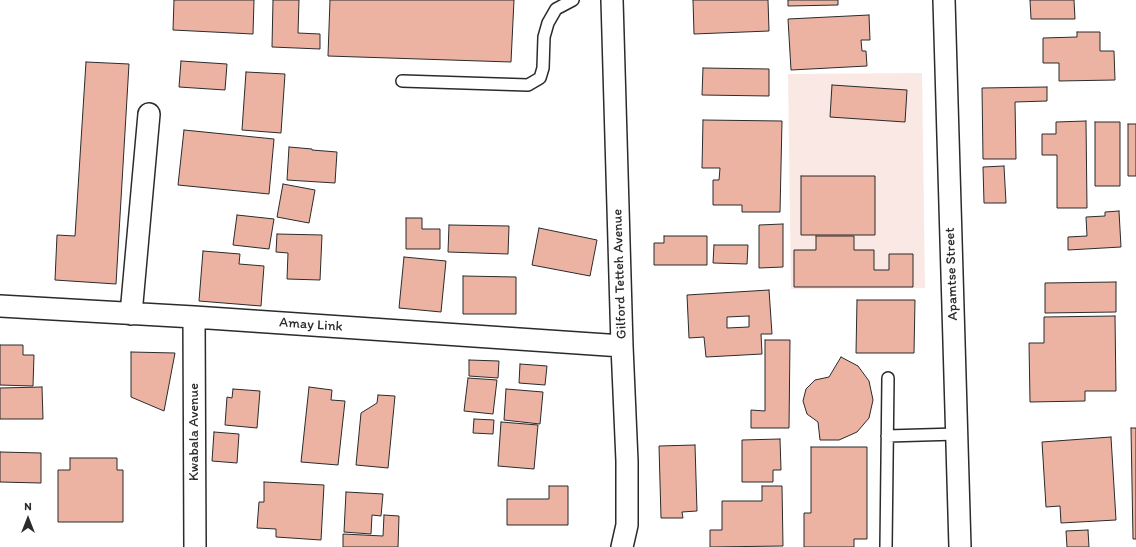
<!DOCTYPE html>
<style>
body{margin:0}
#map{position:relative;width:1136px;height:547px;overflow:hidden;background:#fff;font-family:Itim,sans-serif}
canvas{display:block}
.north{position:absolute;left:8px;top:499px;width:40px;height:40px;-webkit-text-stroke:3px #fff;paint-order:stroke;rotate:0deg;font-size:11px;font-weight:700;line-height:16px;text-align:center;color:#2b2b2b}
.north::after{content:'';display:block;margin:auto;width:14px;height:18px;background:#2b2b2b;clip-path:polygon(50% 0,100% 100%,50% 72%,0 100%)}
</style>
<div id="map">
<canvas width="1136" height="547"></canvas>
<div class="north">N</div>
</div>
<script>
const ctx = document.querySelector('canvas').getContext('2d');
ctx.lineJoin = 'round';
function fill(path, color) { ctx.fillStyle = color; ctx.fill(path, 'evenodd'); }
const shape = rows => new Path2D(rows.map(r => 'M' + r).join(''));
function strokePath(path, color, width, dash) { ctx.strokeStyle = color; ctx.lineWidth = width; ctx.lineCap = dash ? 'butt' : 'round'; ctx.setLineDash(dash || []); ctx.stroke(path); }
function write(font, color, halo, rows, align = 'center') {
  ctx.font = font + ' Itim,sans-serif'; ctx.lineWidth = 3; ctx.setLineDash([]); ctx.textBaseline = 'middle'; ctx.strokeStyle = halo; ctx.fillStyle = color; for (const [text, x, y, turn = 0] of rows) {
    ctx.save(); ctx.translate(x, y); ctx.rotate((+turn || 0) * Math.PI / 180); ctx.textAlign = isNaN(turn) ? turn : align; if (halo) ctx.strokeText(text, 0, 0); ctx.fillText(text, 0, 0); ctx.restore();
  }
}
fill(shape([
 [922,73,925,288,791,289,788,74]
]), '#f9e8e3');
const building = shape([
 [174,0,254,0,253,34,173,30,174,0],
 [273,0,299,0,298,33,320,34,320,49,272,47,273,0],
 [330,0,514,0,511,62,328,56,330,0],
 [693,0,768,0,769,31,694,34,693,0],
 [788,0,838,0,838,5,788,6,788,0],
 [1030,0,1074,0,1075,19,1031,19,1030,0],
 [869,15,870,40,861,40,862,51,866,51,867,66,791,70,788,19,869,15],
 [1077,32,1100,32,1100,51,1114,51,1115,80,1059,81,1059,63,1043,63,1043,38,1077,37,1077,32],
 [181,61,227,64,225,90,179,87,181,61],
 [86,62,129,64,116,284,55,280,57,235,75,236,86,62],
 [703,68,769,69,769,96,702,95,703,68],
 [246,72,285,74,281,133,242,130,246,72],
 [832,85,907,90,905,122,830,117,832,85],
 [1047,87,1047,101,1015,102,1016,159,983,159,982,88,1047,87],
 [703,120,782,121,780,212,742,212,742,205,713,205,713,180,719,180,720,168,702,168,703,120],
 [1086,121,1087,208,1057,208,1057,155,1042,155,1042,134,1056,134,1056,122,1086,121],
 [1095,122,1120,122,1120,186,1095,186,1095,122],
 [1128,124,1136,124,1136,176,1128,176,1128,124],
 [184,130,274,139,269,194,178,185,184,130],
 [289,147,312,149,312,150,337,152,335,183,287,180,289,147],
 [1004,166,1006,203,984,203,983,167,1004,166],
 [801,176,875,176,875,235,801,235,801,176],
 [283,184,315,190,309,223,277,217,283,184],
 [1119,211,1121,247,1068,250,1068,237,1087,236,1086,217,1105,216,1105,212,1119,211],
 [237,215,274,219,269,249,233,245,237,215],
 [406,218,422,218,422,229,440,229,440,249,406,249,406,218],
 [783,224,783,267,759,268,759,225,783,224],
 [449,225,509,226,508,254,448,252,449,225],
 [539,228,597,240,590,276,532,265,539,228],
 [277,234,322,235,320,280,287,279,288,253,276,252,277,234],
 [664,236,707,236,707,265,654,265,654,243,664,243,664,236],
 [816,236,854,236,854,250,874,250,874,270,889,270,889,254,913,254,913,287,794,287,794,250,816,250,816,236],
 [714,245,748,245,747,264,713,263,714,245],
 [203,251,240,254,239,264,264,266,261,306,199,301,203,251],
 [404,257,446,261,441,312,399,308,404,257],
 [463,276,516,277,516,314,463,314,463,276],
 [1116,282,1116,312,1045,313,1045,283,1116,282],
 [769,290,772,334,761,334,762,354,706,357,704,337,689,338,687,295,769,290],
 [749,316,749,327,727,328,727,317,749,316],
 [857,300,915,300,914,353,856,353,857,300],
 [1115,316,1116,391,1085,391,1085,401,1030,402,1029,343,1044,343,1044,317,1115,316],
 [765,340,790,340,789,428,751,428,751,410,765,411,765,340],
 [0,345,23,345,23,355,34,355,33,386,0,385,0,345],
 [131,352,175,353,164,411,131,397,131,352],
 [841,357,858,366,869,381,873,400,869,418,857,432,839,440,820,440,818,422,807,414,803,401,806,389,815,380,829,377,841,357],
 [469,360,499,361,498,378,469,376,469,360],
 [520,364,547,366,545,385,519,383,520,364],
 [468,378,497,380,493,414,464,411,468,378],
 [42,387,43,419,0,419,0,388,42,387],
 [309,387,332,390,331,400,345,401,338,465,301,462,309,387],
 [233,389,260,391,257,428,225,425,227,397,232,398,233,389],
 [506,389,543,392,540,424,504,420,506,389],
 [378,395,395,396,388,468,356,465,361,413,377,403,378,395],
 [474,419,494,420,493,434,473,433,474,419],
 [501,422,538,425,534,469,498,466,501,422],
 [1131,428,1136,428,1136,539,1133,539,1131,428],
 [214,432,239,434,237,463,212,461,214,432],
 [1111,437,1116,520,1061,523,1060,506,1046,507,1042,442,1111,437],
 [780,439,781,470,773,470,773,482,742,482,742,440,780,439],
 [695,445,697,511,682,512,683,518,661,518,659,446,695,445],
 [811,447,867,447,867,539,854,539,854,547,804,547,804,513,811,513,811,447],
 [0,452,41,453,41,483,0,482,0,452],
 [70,458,117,458,117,470,123,470,123,522,58,522,58,470,70,470,70,458],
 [264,482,324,485,321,540,276,537,276,529,257,528,259,502,264,502,264,482],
 [549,486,568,486,568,525,507,525,507,499,549,499,549,486],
 [762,486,782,486,783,546,710,547,710,530,722,530,722,501,762,501,762,486],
 [346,492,383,494,381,516,372,515,371,534,344,532,346,492],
 [384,515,399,516,398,547,343,547,343,534,383,536,384,515],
 [1088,530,1089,547,1067,547,1066,531,1088,530]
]);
fill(building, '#ecb3a3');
strokePath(building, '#2b2b2b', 1);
const lane = shape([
 [402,81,528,85,540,78,543,68,544,37,548,23,556,9,573,0],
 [887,436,957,434],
 [886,547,888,378]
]);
const street = shape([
 [612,0,622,346,627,461,627,525,622,547],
 [944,0,960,547],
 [0,306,194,317,622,346],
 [131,314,149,114],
 [194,317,195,547]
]);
strokePath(lane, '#2b2b2b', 14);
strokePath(street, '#2b2b2b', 24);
strokePath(lane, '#fff', 11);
strokePath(street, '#fff', 21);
write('14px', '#2b2b2b', '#fff', [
 ["Gilford Tetteh Avenue",620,274,-92],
 ["Apamtse Street",952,274,-92],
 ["Amay Link",311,325,4],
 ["Kwabala Avenue",194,432,-90]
]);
</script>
